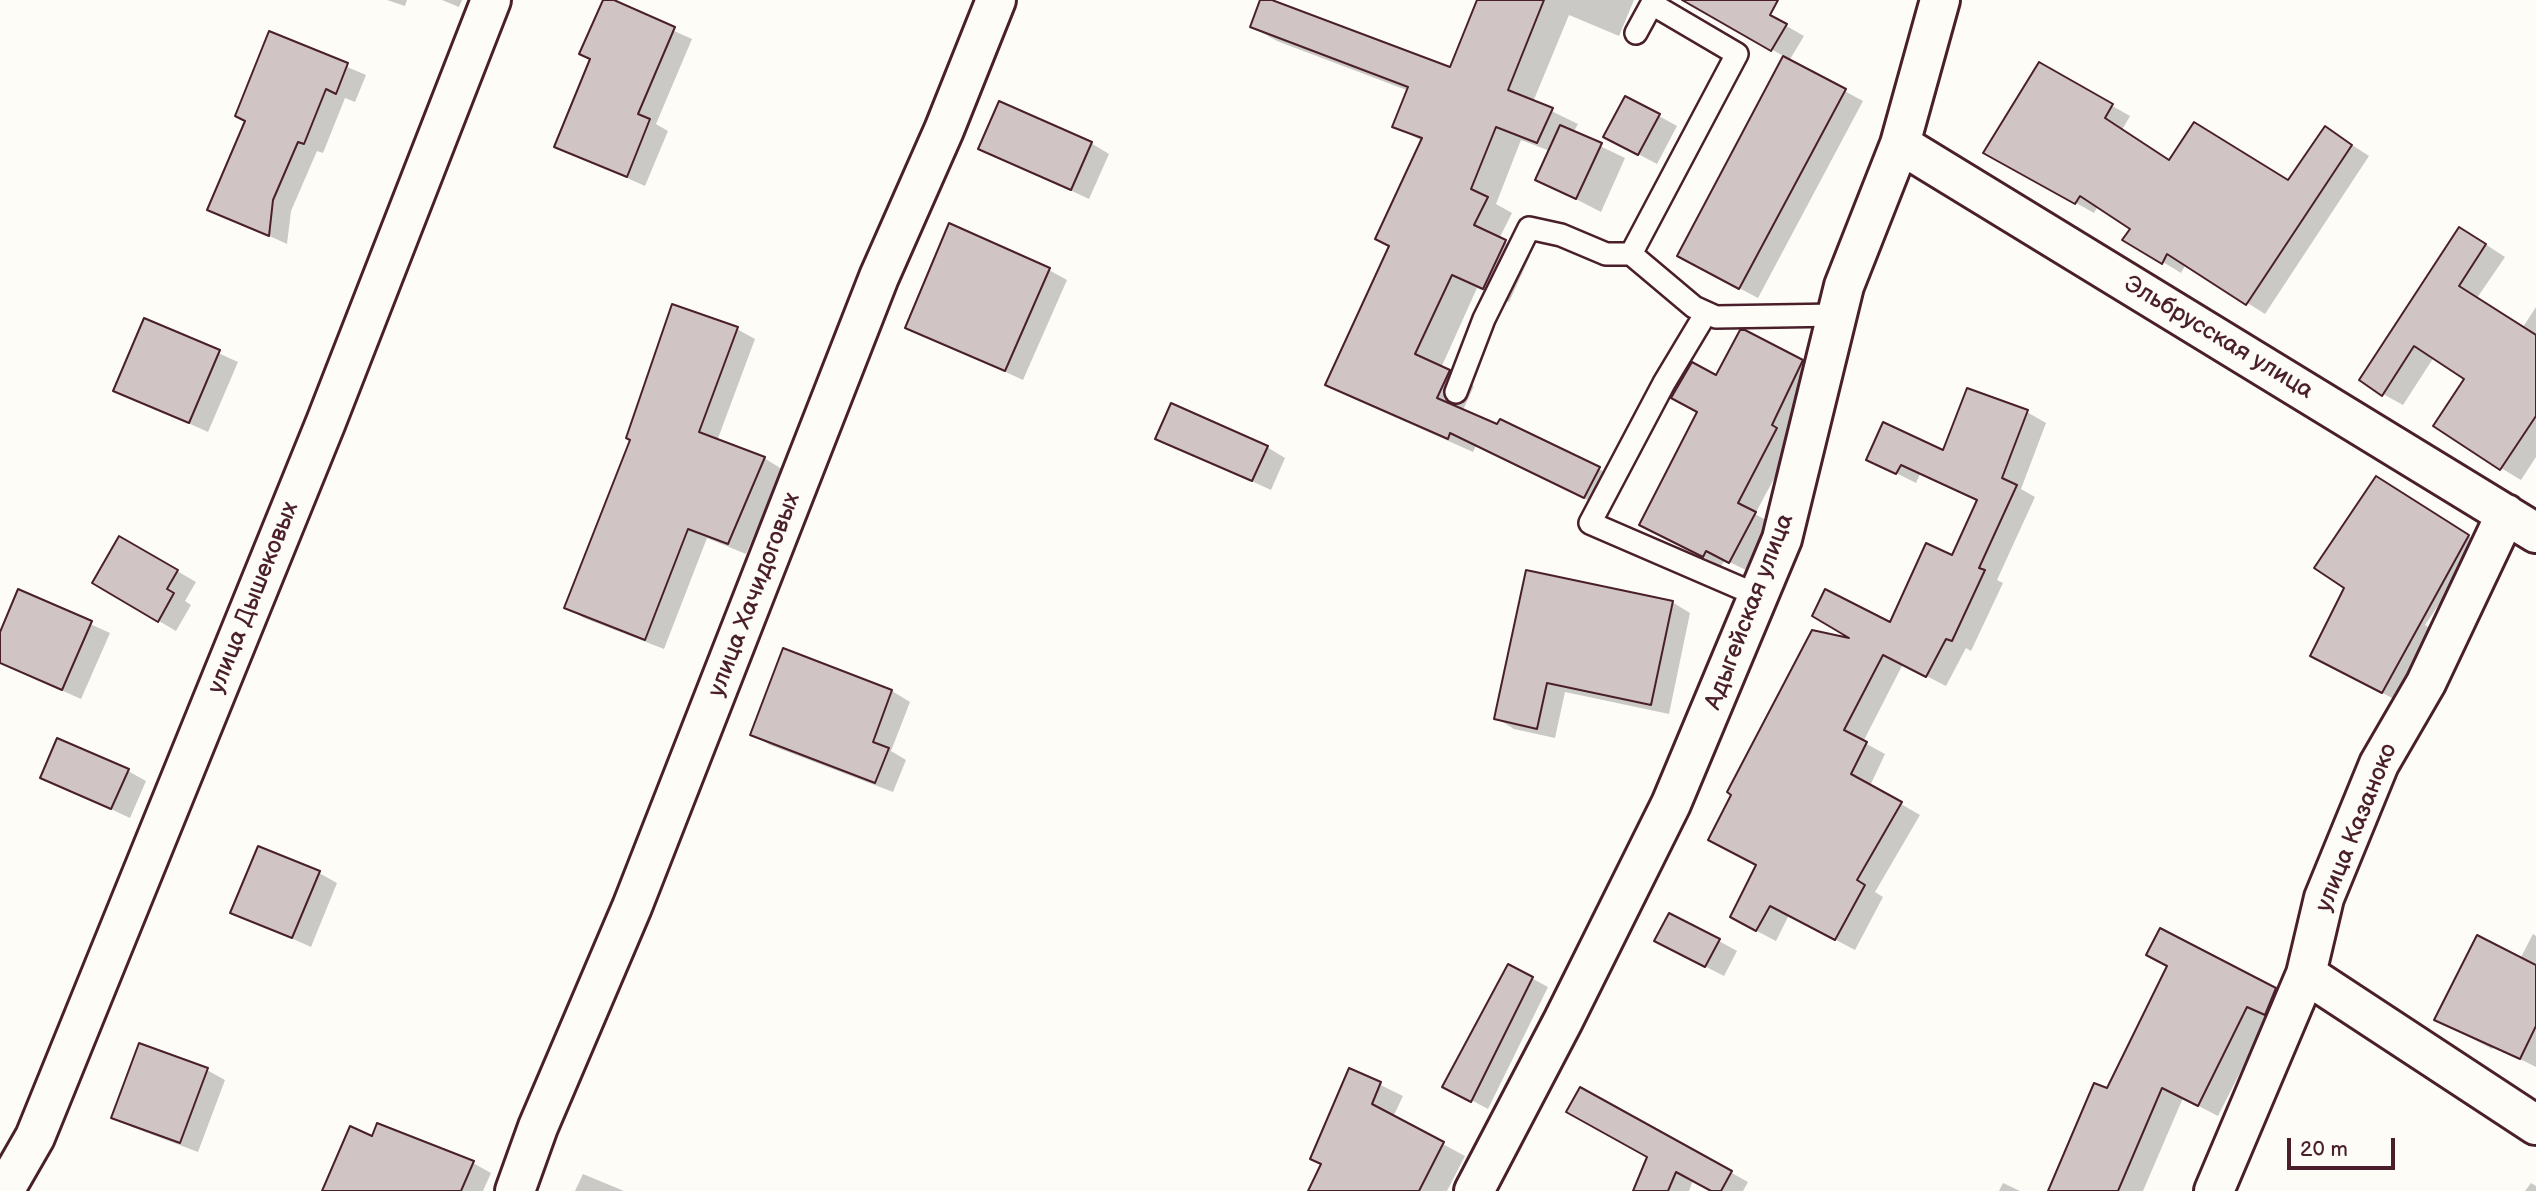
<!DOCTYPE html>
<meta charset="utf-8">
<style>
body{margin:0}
#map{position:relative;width:2536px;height:1191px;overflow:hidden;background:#fdfcf7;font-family:"Balsamiq Sans",sans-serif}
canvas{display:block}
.scale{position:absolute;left:2287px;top:1138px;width:108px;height:32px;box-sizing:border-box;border:4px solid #4a1f2b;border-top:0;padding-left:9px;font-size:21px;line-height:24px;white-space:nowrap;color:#4a1f2b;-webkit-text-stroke:5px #fdfcf7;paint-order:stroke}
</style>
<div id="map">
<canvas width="2536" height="1191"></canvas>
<div class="scale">20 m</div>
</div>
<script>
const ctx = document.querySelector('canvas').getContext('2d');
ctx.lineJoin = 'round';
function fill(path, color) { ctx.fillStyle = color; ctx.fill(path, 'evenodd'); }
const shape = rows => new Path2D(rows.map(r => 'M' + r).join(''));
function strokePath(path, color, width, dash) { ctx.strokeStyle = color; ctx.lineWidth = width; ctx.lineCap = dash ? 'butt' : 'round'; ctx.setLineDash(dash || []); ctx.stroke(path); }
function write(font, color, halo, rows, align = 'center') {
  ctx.font = font + ' "Balsamiq Sans",sans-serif'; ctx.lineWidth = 6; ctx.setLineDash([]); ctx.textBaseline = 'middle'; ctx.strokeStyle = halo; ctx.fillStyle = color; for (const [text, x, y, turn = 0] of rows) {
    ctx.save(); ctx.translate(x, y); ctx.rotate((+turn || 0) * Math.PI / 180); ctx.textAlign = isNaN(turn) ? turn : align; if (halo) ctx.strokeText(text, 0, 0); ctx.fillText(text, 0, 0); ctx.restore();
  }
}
fill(shape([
 [387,0,407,0,405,6],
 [442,0,462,0,459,7],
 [605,0,692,39,656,124,668,131,645,186,556,146,592,59],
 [1262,0,1451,69,1478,0,1634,0,1619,36,1569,15,1533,102,1578,124,1573,133,1625,158,1601,212,1537,179,1550,151,1521,140,1496,204,1512,213,1499,239,1530,256,1509,302,1477,288,1441,368,1474,386,1463,410,1599,469,1624,483,1610,511,1476,446,1473,452,1352,398,1327,384,1390,246,1422,141,1394,126,1409,91,1277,41,1252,27],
 [1685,0,1741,0,1804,36,1789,61,1863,101,1758,298,1697,266,1785,57],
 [270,34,366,75,355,102,345,98,323,153,317,151,291,211,287,244,210,209,247,122],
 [2039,64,2130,116,2122,130,2170,162,2289,182,2343,139,2369,156,2265,314,2186,264,2181,273,2125,239,2132,228,2098,206,2094,213,1985,152],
 [1659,116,1677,126,1657,164,1623,146],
 [1091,143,1109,154,1089,199,980,148],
 [2479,240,2505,257,2477,298,2523,327,2536,307,2536,457,2521,480,2501,468,2466,378,2434,357,2403,405,2383,394],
 [1049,270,1067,280,1023,380,908,327],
 [145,320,238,362,208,432,115,390],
 [737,329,755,339,717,441,764,458,782,469,746,554,707,538,664,649,584,618,566,607],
 [1745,331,1821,372,1795,440,1755,514,1773,524,1748,571,1725,560,1721,566,1659,535,1717,377],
 [2027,412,2046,423,2021,489,2035,497,1997,580,2003,583,1971,651,1966,648,1946,686,1903,664,1863,742,1885,754,1870,786,1920,815,1875,892,1883,897,1855,950,1789,915,1776,941,1751,928,1758,865,1857,642,1891,624,1953,558,1979,501,1920,474,1916,483,1868,459,1944,453],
 [1158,438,1267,447,1285,458,1271,490],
 [2398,491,2480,543,2425,625,2440,635,2404,704,2333,668],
 [120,538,196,582,185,601,191,605,176,631,94,583],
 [1528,572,1672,602,1690,613,1669,714,1565,692,1555,738,1514,729,1496,718],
 [19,592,110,633,81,699,0,663,0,636],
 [784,650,892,691,910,702,891,751,906,760,893,792,770,745,752,734],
 [128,771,146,781,130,818,42,777],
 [319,873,337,883,311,947,233,912],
 [2161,930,2296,1001,2268,1017,2218,1116,2183,1098,2143,1191,2050,1191,2107,1090,2169,966],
 [2533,934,2536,936,2536,1067,2494,1046,2492,1049,2436,1019,2520,959],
 [1719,941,1737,951,1724,976,1675,951],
 [1509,966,1548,987,1488,1109,1445,1086],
 [207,1070,225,1080,198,1152,132,1127,114,1117],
 [1350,1070,1403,1096,1393,1117,1465,1156,1447,1191,1310,1191,1323,1164],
 [1581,1089,1748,1182,1743,1191,1713,1191,1693,1180,1689,1191,1649,1191,1649,1156],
 [373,1138,473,1163,491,1173,483,1191,325,1191],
 [583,1174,624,1191,575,1191],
 [2003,1183,2020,1191,1999,1191],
 [2531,1183,2536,1186,2536,1191,2525,1191]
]), '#0003');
const building = shape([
 [603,0,614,0,675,27,638,114,650,119,627,177,554,147,590,59,579,54,603,0],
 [1260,0,1272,0,1450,67,1477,0,1544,0,1508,90,1553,108,1537,143,1496,127,1471,189,1488,197,1474,225,1506,240,1483,289,1452,275,1415,354,1450,370,1437,398,1497,424,1500,419,1600,467,1584,498,1450,433,1448,439,1325,385,1389,246,1375,239,1422,138,1392,127,1408,87,1250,27,1260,0],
 [1682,0,1778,0,1770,15,1787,24,1771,51,1682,0],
 [269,31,348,63,336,94,326,89,304,144,298,142,273,200,269,236,207,210,245,121,235,116,269,31],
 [1783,56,1846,89,1739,289,1677,256,1783,56],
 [2039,62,2113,104,2105,118,2169,160,2194,122,2288,180,2325,126,2352,145,2246,305,2167,254,2162,264,2122,240,2130,229,2080,196,2075,204,1983,153,2039,62],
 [1625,96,1660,114,1638,155,1603,137,1625,96],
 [999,101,1092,142,1071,190,978,149,999,101],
 [1560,125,1602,143,1576,199,1535,180,1560,125],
 [949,223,1050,268,1005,371,905,328,949,223],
 [2459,227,2486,244,2459,286,2536,335,2536,416,2500,470,2433,426,2464,379,2414,346,2382,396,2359,380,2459,227],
 [672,304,738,327,699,432,765,457,728,544,688,529,645,640,564,608,630,440,626,438,672,304],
 [144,318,220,350,189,423,113,391,144,318],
 [1740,330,1745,330,1803,360,1772,425,1777,428,1738,503,1756,512,1729,563,1706,551,1703,557,1639,525,1697,412,1671,398,1692,362,1716,375,1740,330],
 [1967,388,2028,410,2002,478,2017,485,1979,568,1985,570,1952,641,1946,639,1926,677,1883,655,1844,730,1867,742,1851,774,1902,802,1857,880,1865,885,1835,940,1770,906,1756,931,1730,917,1756,865,1708,840,1731,795,1727,792,1812,630,1849,638,1812,616,1825,589,1890,622,1926,543,1952,555,1977,500,1901,465,1896,474,1866,460,1883,422,1943,450,1967,388],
 [1171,403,1268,446,1252,481,1155,439,1171,403],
 [2376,476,2469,535,2382,693,2310,656,2344,588,2314,568,2376,476],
 [119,536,178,570,167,589,174,593,158,622,92,583,119,536],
 [1526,570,1673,601,1651,705,1547,683,1537,729,1494,719,1526,570],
 [18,589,92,621,62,690,0,663,0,632,18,589],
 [783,648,892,690,873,742,889,748,875,783,750,735,783,648],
 [57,738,129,769,111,809,40,778,57,738],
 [258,846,320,871,292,938,230,913,258,846],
 [1669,913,1720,939,1705,967,1654,941,1669,913],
 [2160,928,2276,988,2265,1015,2247,1007,2198,1106,2162,1088,2118,1191,2048,1191,2094,1083,2107,1088,2167,966,2146,955,2160,928],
 [2477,935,2536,965,2536,1026,2520,1059,2434,1020,2477,935],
 [1508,964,1533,977,1471,1102,1442,1087,1508,964],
 [139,1043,208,1068,180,1143,111,1118,139,1043],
 [1349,1068,1381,1082,1372,1104,1444,1142,1419,1191,1308,1191,1321,1164,1310,1159,1349,1068],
 [1580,1087,1732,1171,1721,1191,1711,1191,1676,1172,1668,1191,1633,1191,1647,1157,1566,1112,1580,1087],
 [377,1123,474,1161,461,1191,322,1191,350,1126,372,1136,377,1123]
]);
fill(building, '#d0c5c4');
strokePath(building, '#4a1f2b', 2);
const lane = shape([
 [1652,4,1737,54,1631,254,1694,307,1716,317,1838,315],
 [1636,33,1654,0],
 [1706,313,1664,383,1590,523,1759,596],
 [1456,392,1484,319,1529,228,1561,235,1606,254,1631,254]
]);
const street = shape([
 [1900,144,2536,533],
 [2306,974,2536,1125],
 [4,1191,35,1137,326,422,491,0],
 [515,1191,538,1127,632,907,879,277,944,130,996,0],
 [1474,1191,1563,1021,1671,804,1782,539,1844,286,1900,144,1940,0],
 [2214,1191,2306,974,2324,898,2379,764,2426,683,2506,514]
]);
strokePath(lane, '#4a1f2b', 26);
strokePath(street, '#4a1f2b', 44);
strokePath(lane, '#fdfcf7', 21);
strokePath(street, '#fdfcf7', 38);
write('24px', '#4a1f2b', '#fdfcf7', [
 ["Эльбрусская улица",2218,338,31],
 ["улица Хачидоговых",755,595,-69],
 ["улица Дышековых",254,598,-68],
 ["Адыгейская улица",1750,612,-69],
 ["улица Казаноко",2357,828,-68]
]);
</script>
